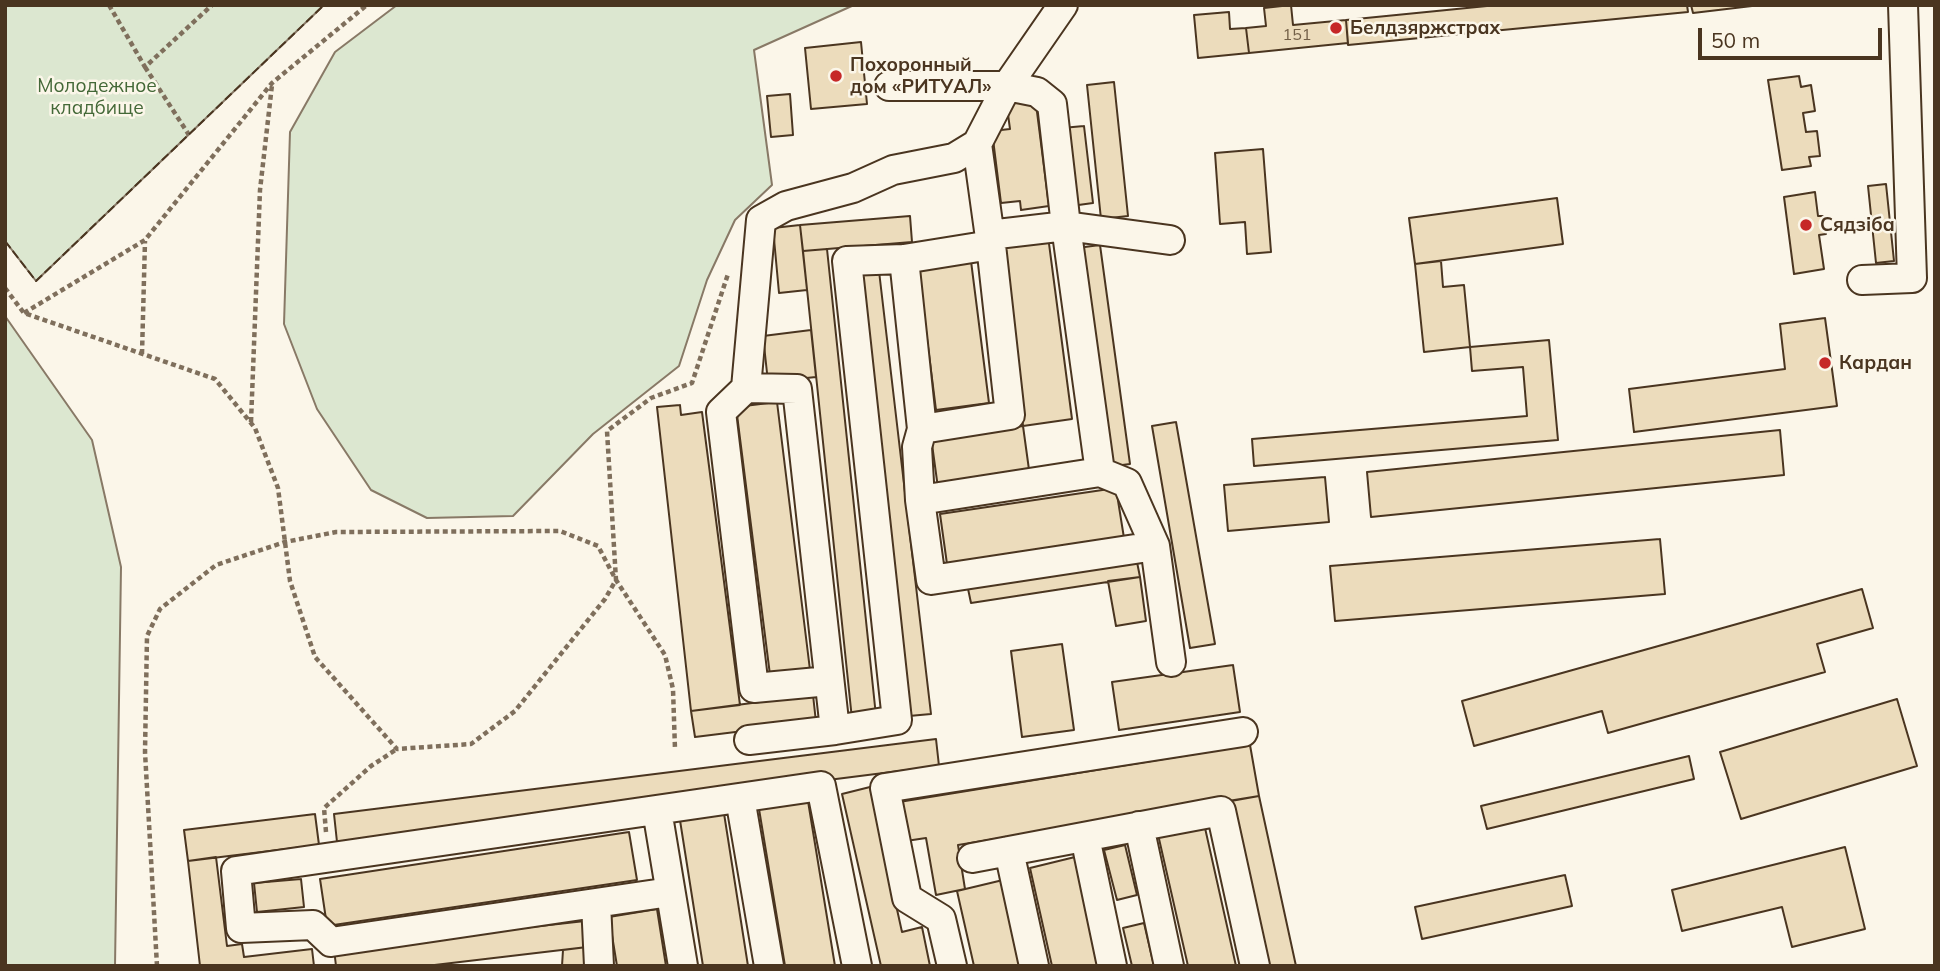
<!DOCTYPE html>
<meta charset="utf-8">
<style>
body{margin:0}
#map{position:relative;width:1940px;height:971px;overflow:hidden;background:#fbf6e9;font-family:Mulish,sans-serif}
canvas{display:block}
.frame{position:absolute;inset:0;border:7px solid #4a3520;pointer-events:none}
.scale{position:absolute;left:1698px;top:28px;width:184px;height:32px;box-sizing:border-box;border:4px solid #4a3520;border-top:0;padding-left:9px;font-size:21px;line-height:24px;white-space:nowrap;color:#4a3520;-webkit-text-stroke:5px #fbf6e9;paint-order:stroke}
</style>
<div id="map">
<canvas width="1940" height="971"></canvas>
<div class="frame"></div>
<div class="scale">50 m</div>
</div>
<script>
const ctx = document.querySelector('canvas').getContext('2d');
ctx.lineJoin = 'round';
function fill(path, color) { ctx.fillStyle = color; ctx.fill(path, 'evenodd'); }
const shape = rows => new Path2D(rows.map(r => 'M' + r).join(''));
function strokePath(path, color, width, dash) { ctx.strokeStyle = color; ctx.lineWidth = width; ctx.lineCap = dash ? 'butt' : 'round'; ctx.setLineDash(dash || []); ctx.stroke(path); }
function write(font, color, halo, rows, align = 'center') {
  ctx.font = font + ' Mulish,sans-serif'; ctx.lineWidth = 5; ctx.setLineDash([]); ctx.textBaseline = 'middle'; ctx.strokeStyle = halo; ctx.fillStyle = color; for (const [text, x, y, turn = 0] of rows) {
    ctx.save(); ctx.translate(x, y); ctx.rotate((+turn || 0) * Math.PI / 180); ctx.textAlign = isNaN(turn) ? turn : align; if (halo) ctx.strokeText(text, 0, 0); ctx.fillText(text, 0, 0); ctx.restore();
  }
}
const green = shape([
 [5,5,324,5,36,281,5,241,5,5],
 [397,5,854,5,754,50,772,185,735,220,707,280,679,366,593,434,513,516,427,518,371,490,317,409,284,324,290,132,335,52,397,5],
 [5,316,92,440,121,567,115,966,5,966,5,316]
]);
fill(green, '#dce7d0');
strokePath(green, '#887966', 2);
const building = shape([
 [1291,5,1293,25,1346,20,1348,43,1249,53,1246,28,1266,26,1264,8,1291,5],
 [1497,5,1687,5,1688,12,1348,45,1346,20,1497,5],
 [1691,5,1752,5,1752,6,1693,13,1691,5],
 [1229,12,1230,29,1246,28,1249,53,1198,58,1194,15,1229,12],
 [861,42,867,104,811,109,805,48,861,42],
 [1799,76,1801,87,1811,85,1815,111,1803,113,1806,132,1817,131,1820,156,1809,157,1811,166,1782,170,1768,80,1799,76],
 [1114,82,1128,216,1101,219,1087,85,1114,82],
 [790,94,793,135,771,137,767,96,790,94],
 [1035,96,1049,206,1021,210,1020,201,1001,203,992,131,1010,129,1006,100,1035,96],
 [1084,126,1093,203,1071,206,1062,128,1084,126],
 [1263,149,1271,252,1247,254,1245,222,1220,224,1215,153,1263,149],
 [1886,184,1894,261,1876,263,1868,186,1886,184],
 [1815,192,1818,216,1823,216,1826,234,1819,235,1824,269,1794,274,1784,197,1815,192],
 [1557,198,1563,244,1415,264,1409,218,1557,198],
 [910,216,912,242,803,251,800,225,910,216],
 [800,225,807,290,779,293,773,228,800,225],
 [1048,236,1072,419,1023,426,1000,242,1048,236],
 [1100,245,1130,464,1107,467,1077,248,1100,245],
 [827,249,876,716,852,719,803,251,827,249],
 [971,261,989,403,936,410,918,267,971,261],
 [1441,261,1443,287,1464,285,1470,347,1424,352,1415,264,1441,261],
 [879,271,931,714,909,716,857,274,879,271],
 [1825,318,1837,406,1634,432,1629,389,1785,369,1780,324,1825,318],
 [811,330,816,377,768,382,763,336,811,330],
 [1549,340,1558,440,1254,466,1252,439,1527,416,1523,367,1472,371,1470,347,1549,340],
 [777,402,810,670,770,675,736,407,777,402],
 [680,405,681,415,702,412,740,705,691,711,657,407,680,405],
 [1176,422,1215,644,1190,648,1152,426,1176,422],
 [1023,426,1030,477,938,488,931,437,1023,426],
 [1780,430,1784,475,1371,517,1367,472,1780,430],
 [1325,477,1329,522,1228,531,1224,485,1325,477],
 [1116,488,1124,538,947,564,940,514,1116,488],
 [1660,539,1665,594,1335,621,1330,566,1660,539],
 [1136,557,1140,577,971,603,967,584,1136,557],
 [1140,577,1146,621,1116,626,1108,581,1140,577],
 [1862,589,1873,628,1817,644,1825,672,1608,733,1602,711,1474,746,1462,701,1862,589],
 [1062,644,1074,730,1022,737,1011,651,1062,644],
 [1233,665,1240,712,1119,730,1112,682,1233,665],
 [813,695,816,722,695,737,691,711,813,695],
 [1897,699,1917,766,1741,819,1720,752,1897,699],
 [936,739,939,766,337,842,334,814,936,739],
 [1250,745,1259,796,958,845,965,889,936,895,926,838,906,841,899,802,1250,745],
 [1689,756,1694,779,1487,829,1481,806,1689,756],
 [870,787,902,932,922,927,930,966,881,966,842,794,870,787],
 [807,795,835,966,785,966,758,803,807,795],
 [1259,796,1296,966,1267,966,1231,801,1259,796],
 [723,807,748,966,703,966,679,814,723,807],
 [315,814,319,845,188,861,184,830,315,814],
 [1203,819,1236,966,1188,966,1157,830,1203,819],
 [629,832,637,880,327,926,320,879,629,832],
 [1125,845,1137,895,1117,900,1104,850,1125,845],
 [1845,847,1865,929,1792,947,1782,907,1682,931,1672,890,1845,847],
 [216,857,227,946,242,944,244,957,312,949,314,966,200,966,188,861,216,857],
 [1075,857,1100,966,1052,966,1030,868,1075,857],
 [1565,875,1572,906,1422,939,1415,907,1565,875],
 [301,879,304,907,257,912,254,883,301,879],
 [1003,880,1022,966,974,966,957,891,1003,880],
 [657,909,666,966,617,966,609,917,657,909],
 [585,921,587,947,426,966,336,966,334,949,585,921],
 [1144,923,1154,966,1132,966,1123,928,1144,923],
 [587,947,586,966,562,966,563,950,587,947]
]);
fill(building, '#ecdcbc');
strokePath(building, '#4a3520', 2);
const minor = shape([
 [889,86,1007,86,1037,92,1052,104,1066,226,1100,472],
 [989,235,1066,226,1170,240],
 [904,259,922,429,917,447,920,500,931,580,1155,546],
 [1862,280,1912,278,1903,5],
 [746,388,797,389,835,730],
 [922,429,1010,415,991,245,977,144,1007,86,1063,5],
 [920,500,1100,472,1127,483,1155,546,1171,662],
 [829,681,754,688,721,412,746,388,761,220,786,206,853,188,893,170,954,158,977,144],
 [749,740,835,730,897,720,847,261,904,259,991,245],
 [740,798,769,966],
 [657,810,683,966],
 [1139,826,1169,966],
 [1085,837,1112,966],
 [1009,851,1034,966],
 [972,858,1221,811,1255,966],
 [670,892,331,942,313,925,241,928,236,871,821,786,857,966],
 [596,903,599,966],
 [952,966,941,919,907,898,885,788,1243,732]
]);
strokePath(minor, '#4a3520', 32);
strokePath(shape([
 [109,5,145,67,212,5],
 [145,67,189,135],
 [5,288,24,313,215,379,255,428,278,488,290,581,315,657,397,749,471,744,515,711,605,599,616,580,607,431,651,398,692,383,728,274],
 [24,313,145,240,272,83,367,5],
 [142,354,145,241],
 [251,422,260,190,272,85],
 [326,832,324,808,371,766,397,749],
 [157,966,145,752,147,636,160,609,216,565,285,542,336,532,560,531,598,546,616,580,665,655,673,689,675,749]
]), '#7f6f5c', 4.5, [5, 3.5]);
strokePath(minor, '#fbf6e9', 28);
strokePath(shape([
 [5,241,36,281,324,5]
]), '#4a3520', 2, [9, 3.5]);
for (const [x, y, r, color] of [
 [1336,28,7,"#c62828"],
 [836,76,7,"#c62828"],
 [1806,225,7,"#c62828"],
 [1825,363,7,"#c62828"]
]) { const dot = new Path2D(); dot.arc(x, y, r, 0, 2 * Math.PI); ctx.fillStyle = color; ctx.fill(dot); strokePath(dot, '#fbf6e9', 2.5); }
write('16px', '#725f47', null, [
 ["151",1297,35]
]);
write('bold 19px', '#4a3520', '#fbf6e9', [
 ["Белдзяржстрах",1350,28],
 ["Похоронный",850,65],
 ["дом «РИТУАЛ»",850,87],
 ["Сядзіба",1820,225],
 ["Кардан",1839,363]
], 'left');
write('19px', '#436837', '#fbf6e9', [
 ["Молодежное",97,86],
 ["кладбище",97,108]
]);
</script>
